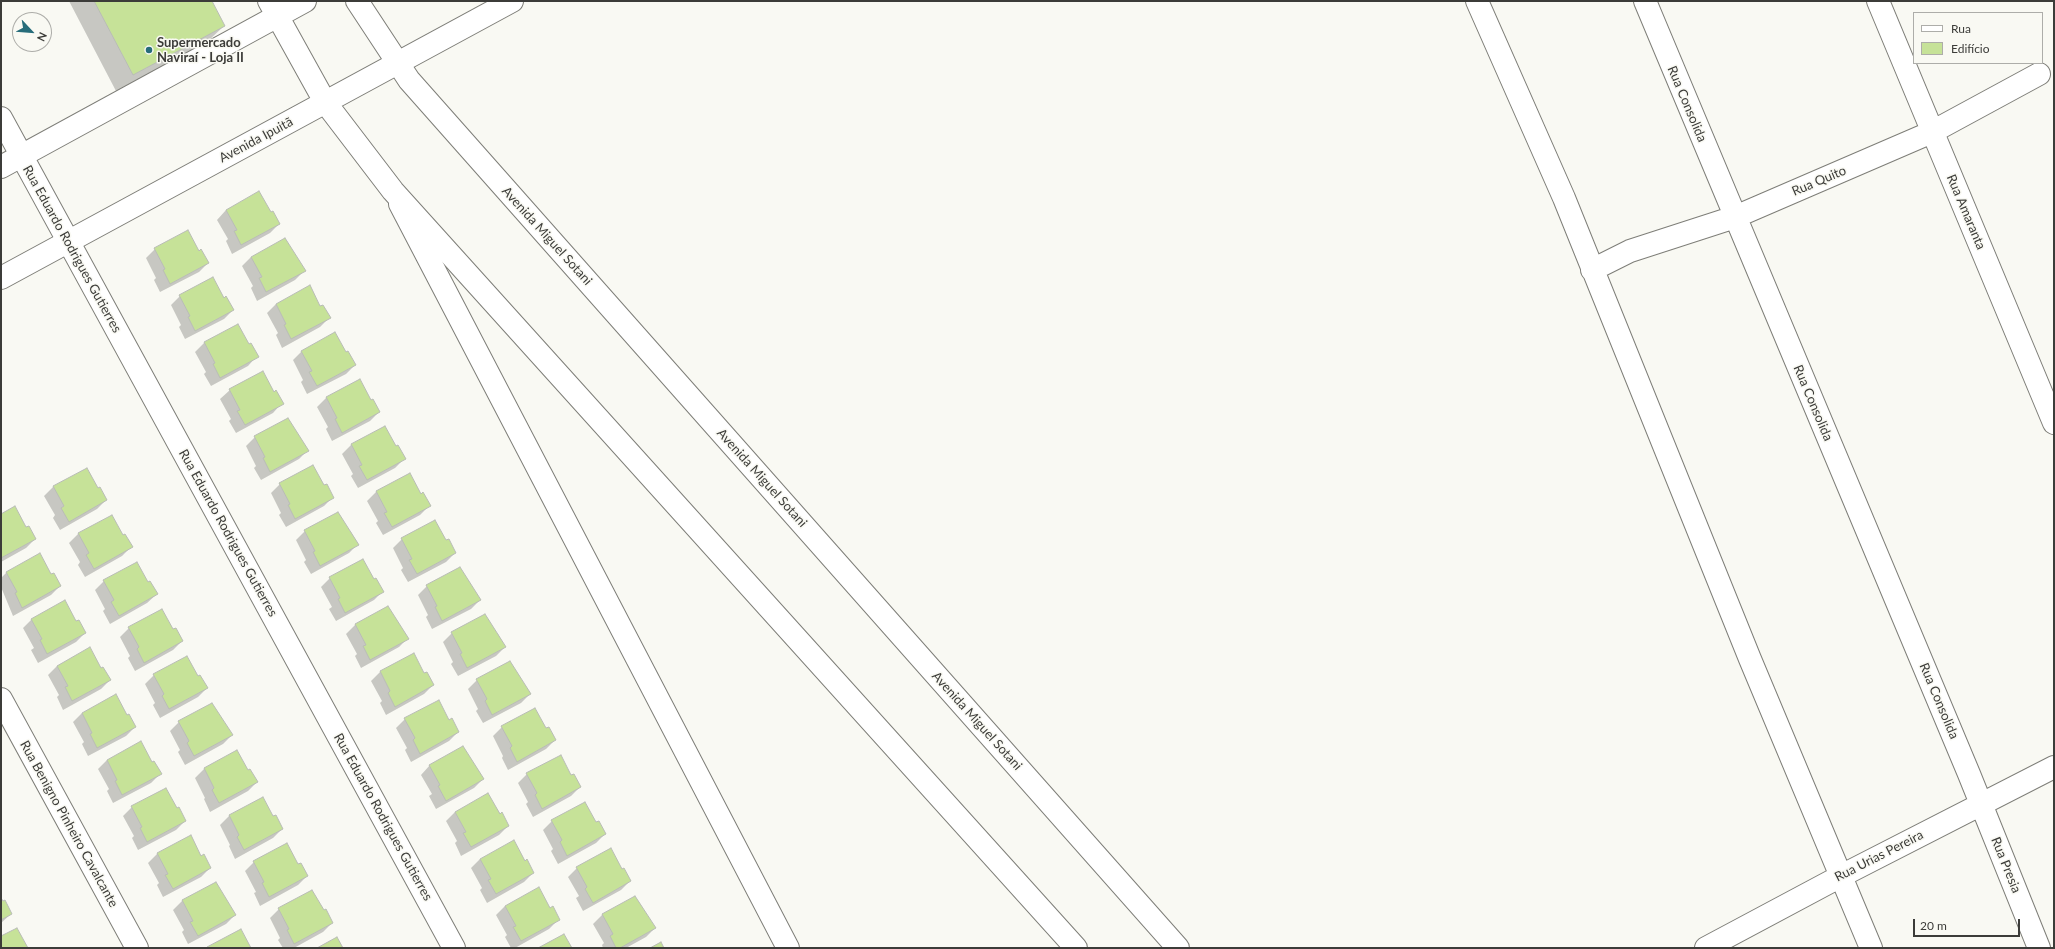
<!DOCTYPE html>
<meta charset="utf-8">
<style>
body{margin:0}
#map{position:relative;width:2055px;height:949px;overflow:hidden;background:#f9f9f3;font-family:Lato,sans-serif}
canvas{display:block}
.frame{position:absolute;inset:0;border:2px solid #3c3c39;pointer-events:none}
.legend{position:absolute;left:1913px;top:12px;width:130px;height:52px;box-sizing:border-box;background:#f9f9f3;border:1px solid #adada9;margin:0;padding:5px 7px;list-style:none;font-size:12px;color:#3c3c39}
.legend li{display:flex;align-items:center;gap:8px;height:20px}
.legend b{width:20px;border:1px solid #adada9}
.north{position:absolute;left:12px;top:12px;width:40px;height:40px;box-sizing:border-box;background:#f9f9f3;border:1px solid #adada9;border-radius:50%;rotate:116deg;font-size:11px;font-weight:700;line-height:16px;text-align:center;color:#3c3c39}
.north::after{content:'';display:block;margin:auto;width:14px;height:18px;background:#266c7a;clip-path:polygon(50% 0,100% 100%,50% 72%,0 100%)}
.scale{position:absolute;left:1913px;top:919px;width:107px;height:18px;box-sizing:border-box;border:2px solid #3c3c39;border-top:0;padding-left:5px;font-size:12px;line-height:14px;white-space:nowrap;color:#3c3c39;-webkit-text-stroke:3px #f9f9f3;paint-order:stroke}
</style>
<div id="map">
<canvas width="2055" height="949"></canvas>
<div class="frame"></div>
<ul class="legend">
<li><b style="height:5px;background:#fff"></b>Rua</li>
<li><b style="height:11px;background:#c6e298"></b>Edifício</li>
</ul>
<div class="north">N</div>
<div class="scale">20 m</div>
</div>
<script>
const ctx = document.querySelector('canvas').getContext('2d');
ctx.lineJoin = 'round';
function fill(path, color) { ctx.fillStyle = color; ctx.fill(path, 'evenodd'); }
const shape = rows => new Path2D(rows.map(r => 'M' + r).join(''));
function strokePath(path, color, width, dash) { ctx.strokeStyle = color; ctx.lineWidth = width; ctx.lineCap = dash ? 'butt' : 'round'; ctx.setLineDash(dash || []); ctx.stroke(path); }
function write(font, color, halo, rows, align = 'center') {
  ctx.font = font + ' Lato,sans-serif'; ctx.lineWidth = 3; ctx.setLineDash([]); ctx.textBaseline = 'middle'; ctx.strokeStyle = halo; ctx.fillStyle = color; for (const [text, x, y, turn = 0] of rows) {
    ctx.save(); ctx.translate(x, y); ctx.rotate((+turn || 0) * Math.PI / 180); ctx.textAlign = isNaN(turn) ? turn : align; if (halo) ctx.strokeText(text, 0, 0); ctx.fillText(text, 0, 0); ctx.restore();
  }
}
fill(shape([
 [69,1,211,1,224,26,207,42,116,91],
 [259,193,270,214,279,224,270,233,232,254,226,241,228,239,217,220,226,210],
 [188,232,199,252,208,263,199,272,160,292,154,280,156,278,146,258,155,249],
 [251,257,304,271,295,280,257,301,251,288,253,286,242,266],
 [180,296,224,299,233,310,224,319,185,339,179,327,181,325,171,305],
 [276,304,320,307,329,318,320,327,282,348,276,335,278,333,267,313],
 [238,326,248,345,257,356,248,366,211,386,204,374,206,372,195,352,204,343],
 [302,351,345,354,355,365,346,374,307,394,301,382,303,380,293,360],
 [359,380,370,401,379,412,370,421,332,441,326,429,328,427,317,407,326,398],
 [230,390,273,393,282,403,273,413,236,433,229,421,231,419,220,399],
 [384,427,404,459,395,468,358,488,351,476,353,474,342,454,351,445],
 [255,437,308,450,299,459,261,480,254,468,256,466,246,446],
 [87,469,97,490,106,500,97,509,60,530,53,518,55,515,44,496,53,487],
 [409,474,420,495,429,506,420,515,383,535,376,523,378,521,367,501,376,492],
 [280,484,324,487,333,497,324,506,286,527,279,515,281,513,271,493],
 [1,515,26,528,35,539,26,548,1,562],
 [305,531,349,533,351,532,358,544,349,553,311,574,304,562,306,560,296,540],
 [78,534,122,537,131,547,122,556,85,577,78,565,80,562,69,543],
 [402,539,446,541,455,553,446,562,408,582,401,570,403,568,393,548],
 [7,572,51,575,60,586,51,595,13,616,1,587,1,578],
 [330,578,374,581,383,591,374,600,336,621,329,609,332,607,321,587],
 [104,581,147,584,157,594,147,603,110,624,103,611,105,609,95,590],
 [427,586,480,600,471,609,432,629,426,617,428,615,418,595],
 [388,607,408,638,399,647,361,668,355,656,357,654,346,634,355,625],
 [32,619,76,622,85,633,76,642,38,663,31,650,34,648,23,628],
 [129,628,173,631,182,641,173,650,135,671,128,658,130,656,120,637],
 [452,633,496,636,498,634,505,647,496,656,458,676,451,664,453,662,443,642],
 [90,649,101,670,110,680,101,689,63,710,57,697,59,695,48,675,57,666],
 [413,654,424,674,433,685,424,694,386,715,380,703,382,701,371,681,380,672],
 [154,675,198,678,207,688,198,697,160,718,153,705,155,703,145,684],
 [477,680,530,694,521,703,483,723,476,711,478,709,468,689],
 [82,713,126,716,135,727,126,736,88,756,82,744,84,742,73,722],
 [405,719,449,721,458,732,449,741,411,762,405,750,407,748,396,728],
 [179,722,232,735,223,744,185,765,178,752,180,750,170,731],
 [502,727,546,729,555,740,546,749,508,770,502,758,503,756,493,736],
 [237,751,247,771,257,782,248,791,210,812,204,799,205,798,195,778,204,769],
 [107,760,160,774,151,783,113,803,107,791,109,789,98,769],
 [430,765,476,767,483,779,474,788,436,809,429,796,432,794,421,775],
 [527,774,571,776,580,787,571,796,533,817,526,804,528,802,518,783],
 [488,795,508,826,499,835,461,856,455,843,457,841,446,821,455,812],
 [262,798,273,818,282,829,273,838,235,859,229,846,230,845,220,825,229,816],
 [132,807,185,821,176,830,138,850,132,838,134,836,123,816],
 [552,821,596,823,605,834,596,843,558,864,551,851,553,849,543,830],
 [191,837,201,857,210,868,201,877,163,897,157,885,159,883,148,863,157,854],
 [480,859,524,862,533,873,524,882,487,903,480,890,482,888,471,868],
 [254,862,298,865,307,876,298,885,260,906,254,893,256,892,245,871],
 [577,868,621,870,630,881,621,890,583,911,576,898,579,896,568,877],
 [215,883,235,915,226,924,188,944,182,932,184,930,173,910,182,901],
 [635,897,655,928,646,937,626,948,603,948,602,945,604,943,593,924,602,915],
 [1,900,11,914,1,923],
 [505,906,550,909,558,920,549,929,515,948,511,948,505,937,507,935,496,915],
 [279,909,332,923,323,932,294,948,283,948,278,940,280,938,270,918]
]), '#0003');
const building = shape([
 [94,1,212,1,225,26,133,75,94,1],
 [259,191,271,212,273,211,280,224,241,245,234,231,237,230,226,210,259,191],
 [188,230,199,251,201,249,209,263,170,284,163,270,165,269,154,248,188,230],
 [285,238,306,271,266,292,259,278,262,277,251,257,285,238],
 [213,277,224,298,226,296,234,310,195,331,188,317,190,316,179,295,213,277],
 [310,285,320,306,323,305,331,318,291,339,284,325,286,324,276,304,310,285],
 [238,324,249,344,251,343,259,357,220,378,213,364,215,363,204,342,238,324],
 [335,332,346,352,348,351,356,365,317,386,309,372,312,371,301,351,335,332],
 [263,371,274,392,276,390,284,404,245,425,237,411,240,410,229,389,263,371],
 [360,379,371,400,373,399,380,412,342,433,335,419,337,418,326,397,360,379],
 [288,418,309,451,270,472,263,458,265,457,254,436,288,418],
 [385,426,396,446,398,445,406,459,367,480,359,466,362,465,351,444,385,426],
 [313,465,324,485,327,484,334,498,295,519,288,505,290,504,279,483,313,465],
 [87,468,98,488,100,487,107,500,69,522,61,508,64,506,53,486,87,468],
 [410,473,421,494,423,492,431,506,392,527,384,513,387,512,376,491,410,473],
 [15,506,26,527,29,526,36,539,1,558,1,514,15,506],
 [338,512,359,545,320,566,313,552,315,551,304,530,338,512],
 [112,515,123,535,125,534,133,547,94,569,86,555,89,553,78,533,112,515],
 [435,520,446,540,449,539,456,553,417,574,409,560,412,559,401,538,435,520],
 [40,553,51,574,54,573,61,586,22,608,15,593,17,592,6,572,40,553],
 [363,559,374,579,376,578,384,592,345,613,338,599,340,598,329,577,363,559],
 [137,562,148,582,150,581,158,594,119,616,111,602,114,600,103,580,137,562],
 [460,567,481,600,442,621,435,607,437,606,426,585,460,567],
 [65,600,76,621,79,620,86,633,47,654,40,640,42,639,31,619,65,600],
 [388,606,409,639,370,660,363,646,366,645,355,624,388,606],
 [162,609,173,629,176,628,183,641,144,663,137,649,139,647,128,627,162,609],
 [485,614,506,647,467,668,460,654,462,653,451,632,485,614],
 [90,647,101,668,103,667,111,680,72,701,65,687,68,686,57,666,90,647],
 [414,653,424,673,427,672,434,685,395,707,388,693,390,691,380,671,414,653],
 [187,656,198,676,200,675,208,688,169,709,162,696,164,694,153,674,187,656],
 [510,661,531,694,492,715,485,701,487,699,476,679,510,661],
 [116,694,127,715,129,714,136,727,97,748,90,734,92,733,82,713,116,694],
 [439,700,449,720,452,718,459,732,420,754,413,740,415,738,404,718,439,700],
 [212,703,233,735,194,756,187,743,189,741,178,721,212,703],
 [535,708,546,728,549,727,556,740,517,762,510,748,512,746,501,726,535,708],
 [141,741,152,762,154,761,162,774,122,795,115,781,117,780,107,760,141,741],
 [463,746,484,779,446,801,438,786,440,785,429,765,463,746],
 [237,750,248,770,250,769,258,782,219,803,212,790,214,788,204,768,237,750],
 [561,755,571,775,574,774,581,787,542,809,535,795,537,793,526,773,561,755],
 [166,788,177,808,179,807,186,821,147,842,140,828,142,827,131,806,166,788],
 [488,793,500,814,502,812,509,826,471,847,463,833,466,832,455,812,488,793],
 [263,797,273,816,276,815,283,829,244,850,237,837,239,835,229,815,263,797],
 [585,802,596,822,599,821,606,834,567,856,560,842,562,840,551,820,585,802],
 [191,835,201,856,204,854,211,868,173,889,165,875,168,874,157,853,191,835],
 [514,840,525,861,527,859,534,873,496,894,488,880,491,879,480,859,514,840],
 [287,843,298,864,301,863,308,876,269,897,262,883,264,882,253,861,287,843],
 [611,848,622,869,624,868,631,881,593,903,585,889,587,887,576,867,611,848],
 [216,882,236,915,198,936,190,922,193,921,182,900,216,882],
 [539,887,550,908,553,906,560,920,521,941,513,927,516,926,505,906,539,887],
 [312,890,324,910,326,909,333,923,294,944,287,930,289,929,278,908,312,890],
 [635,896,656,928,620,948,616,948,610,936,613,934,602,914,635,896],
 [1,898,3,901,5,900,12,914,1,920,1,898],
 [17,928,28,948,1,948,1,936,17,928],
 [241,929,251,948,207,948,207,947,241,929],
 [564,934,572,948,538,948,564,934],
 [337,937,343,948,317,948,337,937],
 [661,942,664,948,650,948,661,942]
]);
fill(building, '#c6e298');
strokePath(building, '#b9bcb6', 1);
const minor = shape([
 [1477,1,1564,198,1750,659,1871,948],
 [1645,1,1969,774,2039,948],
 [1878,1,2054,423],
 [1,118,454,948],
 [400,204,788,948],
 [1592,270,1630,251,1735,217,1932,132,2039,74],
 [1,699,137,948],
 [1706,948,1841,876,2054,767]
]);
const tertiary = shape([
 [269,1,325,102,393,191,1076,948],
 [357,1,409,80,1178,948],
 [1,167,305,1],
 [1,278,512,1]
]);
strokePath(minor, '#7e7e78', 24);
strokePath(tertiary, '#7e7e78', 24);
strokePath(minor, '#fff', 22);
strokePath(tertiary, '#fff', 22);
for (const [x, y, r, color] of [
 [149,50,4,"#266c7a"]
]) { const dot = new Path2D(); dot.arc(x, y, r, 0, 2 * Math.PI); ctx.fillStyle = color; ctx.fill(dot); strokePath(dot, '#f9f9f3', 1.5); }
write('bold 13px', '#3c3c39', '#f9f9f3', [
 ["Supermercado",157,43],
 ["Naviraí - Loja II",157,58]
], 'left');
write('13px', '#3c3c39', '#f9f9f3', [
 ["Rua Consolida",1687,104,67],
 ["Avenida Ipuitã",256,140,-28],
 ["Rua Quito",1819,181,-23],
 ["Rua Amaranta",1966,212,67],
 ["Avenida Miguel Sotani",547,236,48],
 ["Rua Eduardo Rodrigues Gutierres",72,249,61],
 ["Rua Consolida",1813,403,67],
 ["Avenida Miguel Sotani",762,478,48],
 ["Rua Eduardo Rodrigues Gutierres",228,533,61],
 ["Rua Consolida",1939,701,67],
 ["Avenida Miguel Sotani",977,721,48],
 ["Rua Eduardo Rodrigues Gutierres",383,817,61],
 ["Rua Benigno Pinheiro Cavalcante",69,824,61],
 ["Rua Urias Pereira",1879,856,-27],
 ["Rua Presia",2006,865,68]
]);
</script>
